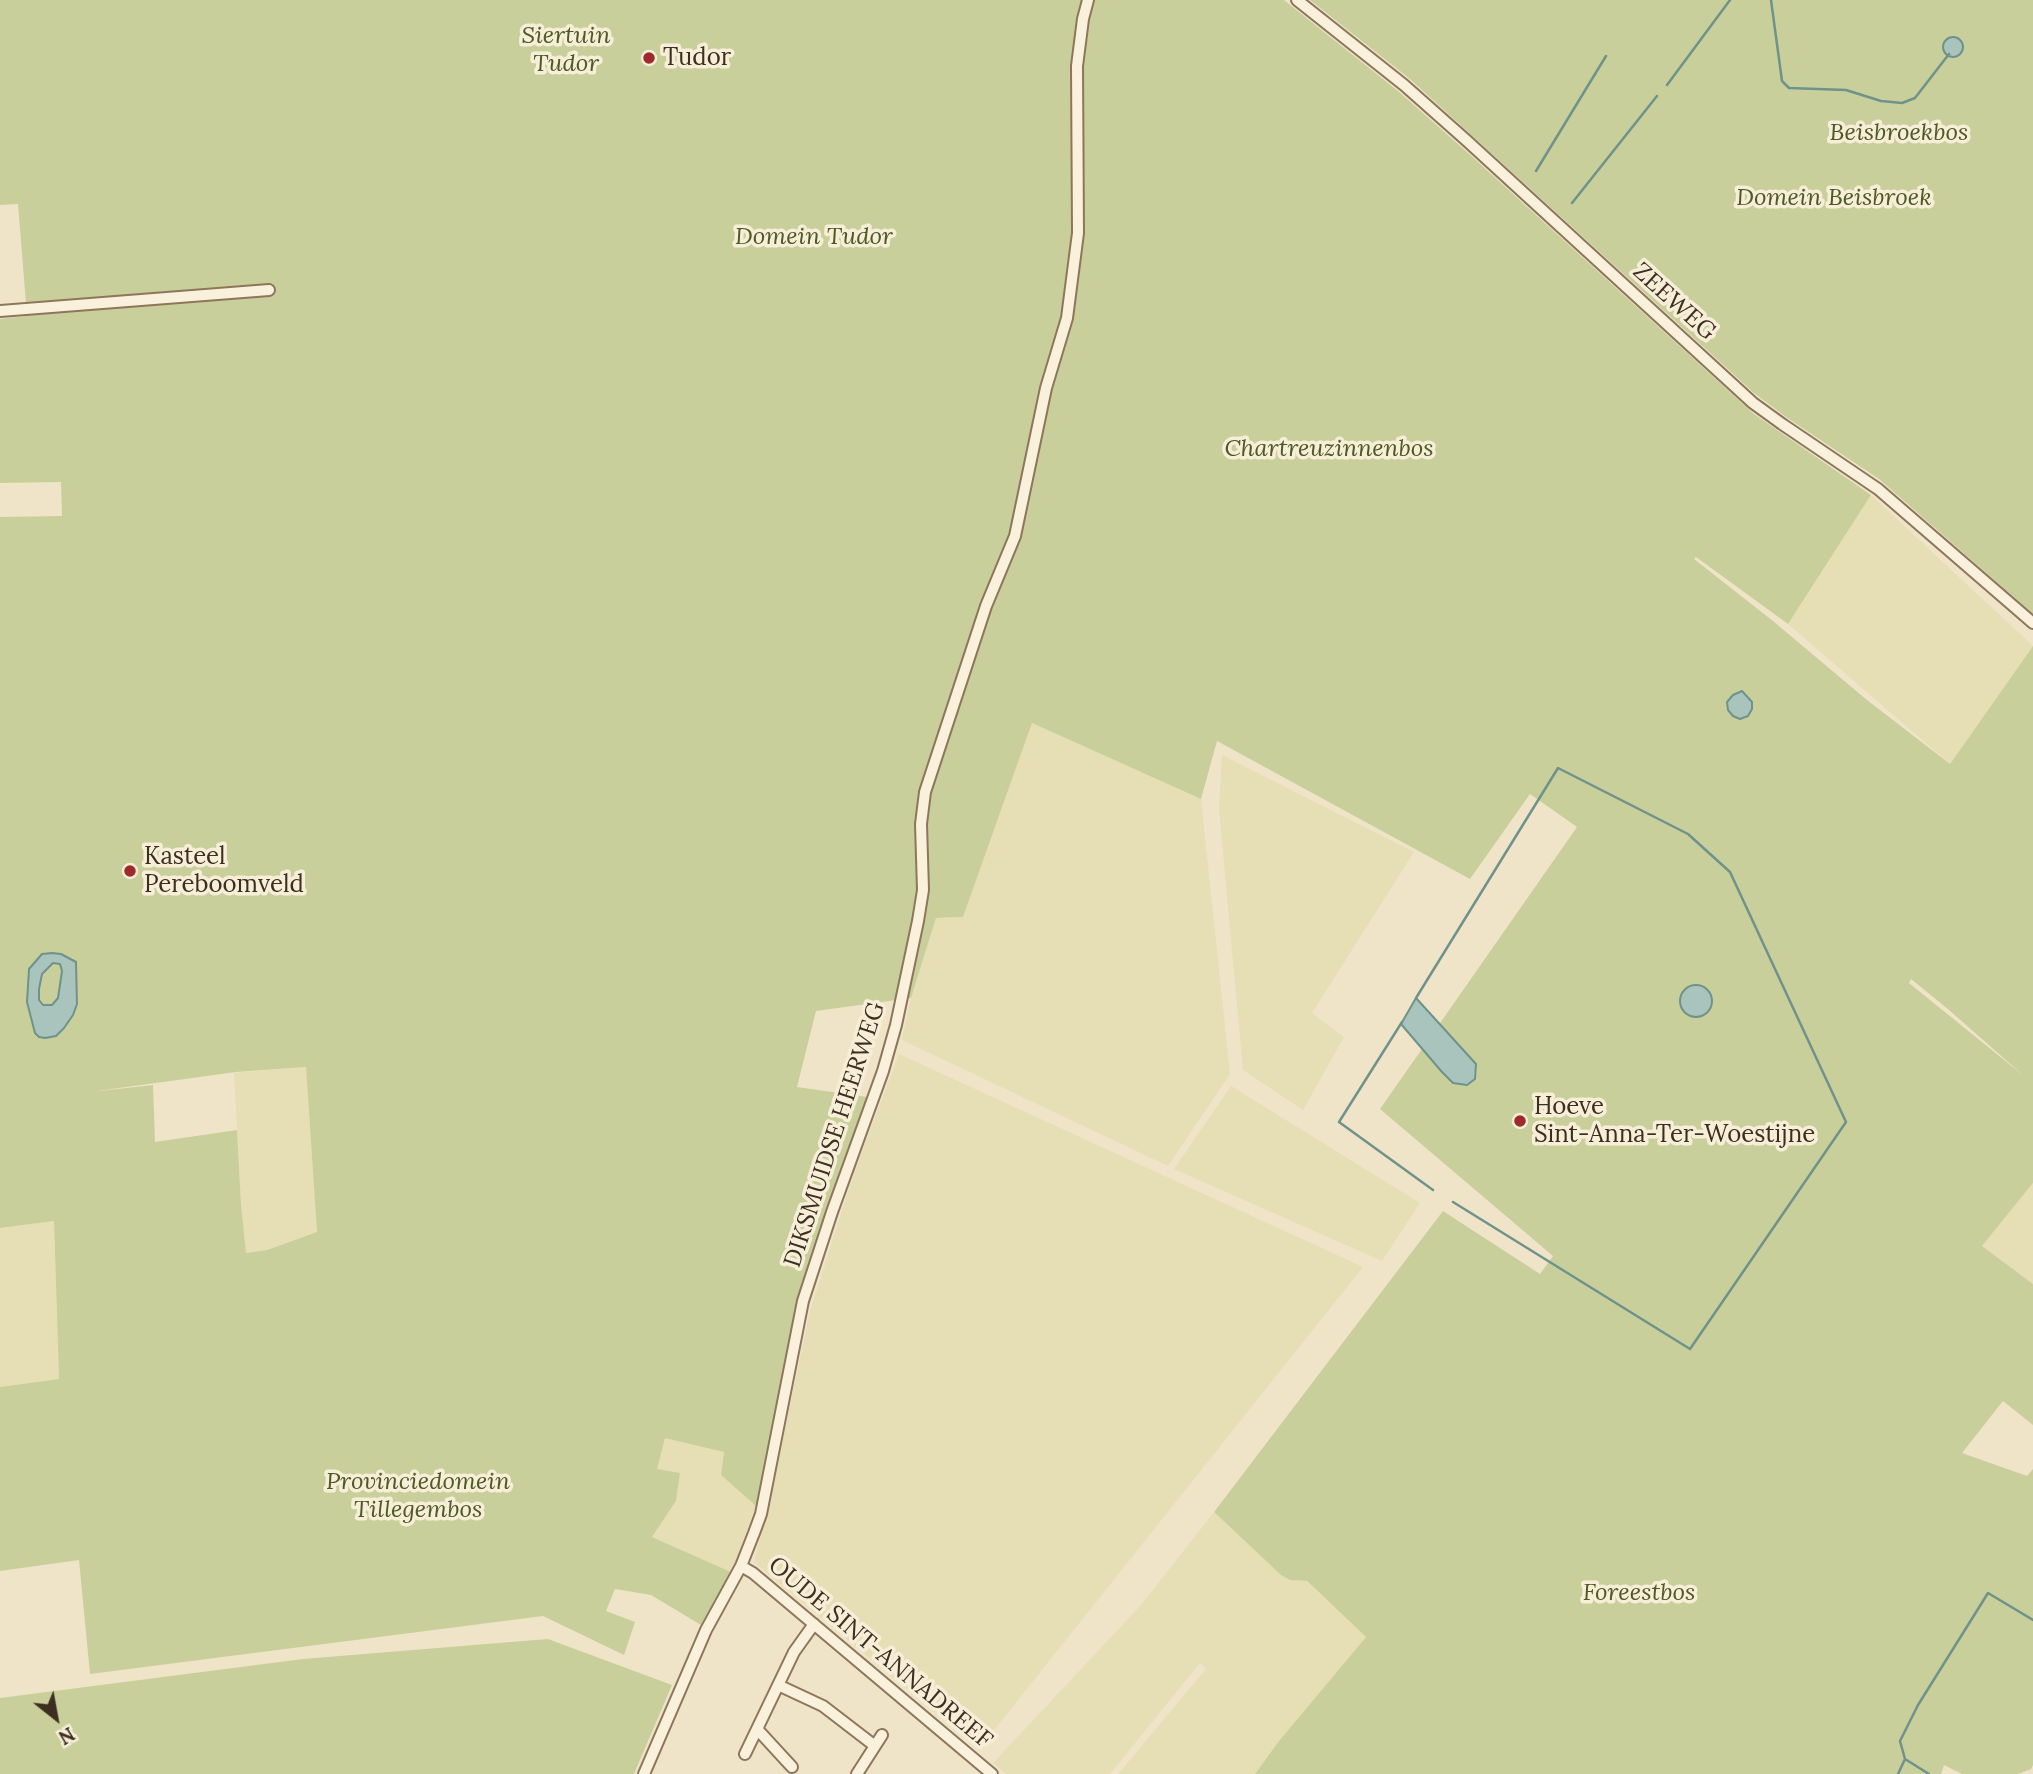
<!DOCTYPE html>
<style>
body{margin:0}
#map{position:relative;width:2033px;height:1774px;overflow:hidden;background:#f0e4c8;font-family:Lora,serif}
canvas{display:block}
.north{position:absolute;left:21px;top:1683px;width:70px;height:70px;-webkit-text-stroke:5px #f7eed8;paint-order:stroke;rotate:149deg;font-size:19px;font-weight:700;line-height:28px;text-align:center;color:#3d2e20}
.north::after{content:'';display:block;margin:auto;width:24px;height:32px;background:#3d2e20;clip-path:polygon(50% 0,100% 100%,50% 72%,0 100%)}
</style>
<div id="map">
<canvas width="2033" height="1774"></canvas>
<div class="north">N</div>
</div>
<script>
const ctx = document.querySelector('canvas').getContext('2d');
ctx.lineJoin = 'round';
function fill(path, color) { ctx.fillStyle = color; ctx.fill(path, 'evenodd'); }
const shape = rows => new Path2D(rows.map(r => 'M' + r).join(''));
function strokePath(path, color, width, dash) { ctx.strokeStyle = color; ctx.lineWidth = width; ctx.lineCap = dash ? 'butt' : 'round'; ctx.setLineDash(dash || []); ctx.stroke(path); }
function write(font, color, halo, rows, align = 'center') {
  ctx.font = font + ' Lora,serif'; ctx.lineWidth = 7; ctx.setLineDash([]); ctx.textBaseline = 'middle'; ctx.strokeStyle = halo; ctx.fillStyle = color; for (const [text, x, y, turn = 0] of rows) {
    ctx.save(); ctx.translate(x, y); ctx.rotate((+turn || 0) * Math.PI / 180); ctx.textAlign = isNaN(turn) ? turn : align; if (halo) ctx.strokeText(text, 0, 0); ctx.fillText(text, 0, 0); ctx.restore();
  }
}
fill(shape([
 [1871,495,2033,646,1950,764,1788,624],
 [1032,723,1201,799,1230,1074,1168,1166,902,1040,911,998,936,918,963,917],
 [1222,755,1414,852,1312,1013,1344,1037,1303,1110,1243,1070,1219,809],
 [899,1054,1363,1267,979,1749,754,1562,770,1500,810,1311,854,1173],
 [306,1067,317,1232,267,1250,246,1253,241,1204,234,1073],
 [1231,1086,1420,1203,1382,1261,1174,1169],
 [2033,1183,2033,1284,1982,1246],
 [54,1221,59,1379,0,1387,0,1228],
 [665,1437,724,1452,721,1475,756,1506,731,1572,652,1537,676,1501,680,1474,657,1469],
 [1214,1512,1281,1575,1290,1580,1306,1581,1366,1637,1279,1741,1255,1774,1118,1774,1206,1669,1200,1663,1110,1774,1006,1774,993,1763,1141,1605]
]), '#e6deb5');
fill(shape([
 [0,0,1284,0,1398,91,1467,152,1754,414,1871,495,1788,624,1696,557,1694,559,1773,621,1867,700,1950,764,2033,646,2033,1183,1982,1246,2033,1284,2033,1425,2003,1401,1962,1453,2027,1476,2033,1469,2033,1765,2031,1769,2018,1774,1962,1774,1944,1765,1941,1774,1255,1774,1279,1741,1366,1637,1307,1581,1290,1580,1281,1575,1214,1512,1443,1211,1540,1274,1553,1256,1380,1109,1577,827,1530,794,1470,879,1217,741,1201,799,1032,723,963,917,936,918,911,998,816,1011,797,1087,867,1097,806,1275,756,1506,721,1475,724,1452,665,1438,657,1469,680,1473,676,1501,652,1537,731,1572,701,1625,651,1595,615,1589,606,1611,635,1622,624,1655,543,1616,90,1674,79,1560,0,1571,0,1387,59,1379,54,1221,0,1228,0,517,62,516,61,482,0,483,0,319,27,316,18,204,0,205],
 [1911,979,1949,1010,2024,1076,1909,983],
 [306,1067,317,1232,267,1250,246,1253,241,1204,237,1130,155,1142,153,1085,90,1092,236,1072],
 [1310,0,2033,0,2033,614,1879,479,1786,417,1754,393,1410,79],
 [548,1639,672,1685,634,1774,0,1774,0,1698,303,1659]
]), '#c9cf9b');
const water = shape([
 '1943 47a10 10 0 1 1 20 0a10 10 0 1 1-20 0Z',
 [1742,691,1752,702,1752,709,1748,716,1740,719,1733,716,1728,710,1727,702,1733,695,1742,691],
 [52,953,61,954,76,962,77,1004,73,1015,64,1028,56,1036,45,1038,39,1037,35,1033,27,1002,29,969,42,954,52,953],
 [53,963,60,964,62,971,58,998,52,1005,43,1005,39,1000,39,989,42,974,53,963],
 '1680 1001a16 16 0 1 1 32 0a16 16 0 1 1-32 0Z',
 [1416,998,1476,1064,1475,1079,1467,1085,1453,1083,1442,1072,1401,1024,1416,998]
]);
fill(water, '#a9c4bc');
strokePath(water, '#6f938a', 2);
strokePath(shape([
 [1771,0,1782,81,1789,88,1846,90,1881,101,1902,103,1915,98,1949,54],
 [1667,85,1730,0],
 [1536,171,1606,56],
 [1572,203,1657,96],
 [1416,998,1558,768,1688,834,1730,872,1846,1122,1690,1349,1453,1202],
 [1402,1022,1339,1122,1433,1190],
 [1898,1774,1905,1759],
 [1929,1774,1905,1759,1900,1741,1918,1705,1988,1593,2033,1620]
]), '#6f938a', 2.5);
const minor = shape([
 [1297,0,1404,85,1466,140,1753,403,1782,424,1878,489,2033,623],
 [0,311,269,290],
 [741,1566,753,1573,992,1774],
 [778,1685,823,1706,875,1746],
 [757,1729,792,1767],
 [745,1754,794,1652,814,1624],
 [644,1774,706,1630,741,1566,754,1533,761,1514,803,1301,832,1212,883,1071,896,1025,918,921,923,890,921,824,925,792,986,606,1015,536,1046,388,1067,318,1078,233,1077,66,1083,19,1088,0],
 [857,1774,882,1735]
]);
strokePath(minor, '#8d765c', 14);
strokePath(minor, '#faf1dc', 10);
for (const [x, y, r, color] of [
 [649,58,7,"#9e2a2b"],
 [130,871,7,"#9e2a2b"],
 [1520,1121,7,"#9e2a2b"]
]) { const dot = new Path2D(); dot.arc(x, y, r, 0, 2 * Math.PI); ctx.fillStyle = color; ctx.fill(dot); strokePath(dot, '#f7eed8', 2.5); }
write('italic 24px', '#4d5a26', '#f7eed8', [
 ["Siertuin",566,36],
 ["Tudor",566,64],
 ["Beisbroekbos",1899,133],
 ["Domein Beisbroek",1834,198],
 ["Domein Tudor",814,237],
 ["Chartreuzinnenbos",1329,449],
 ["Provinciedomein",418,1482],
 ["Tillegembos",418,1510],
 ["Foreestbos",1639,1593]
]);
write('24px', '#3d2e20', '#f7eed8', [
 ["Tudor",663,58],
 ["Kasteel",144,857],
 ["Pereboomveld",144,885],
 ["Hoeve",1534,1107],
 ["Sint-Anna-Ter-Woestijne",1534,1135]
], 'left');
write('24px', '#3d2e20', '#f7eed8', [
 ["ZEEWEG",1674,302,42],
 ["DIKSMUIDSE HEERWEG",835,1135,-72],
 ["OUDE SINT-ANNADREEF",880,1653,40]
]);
</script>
